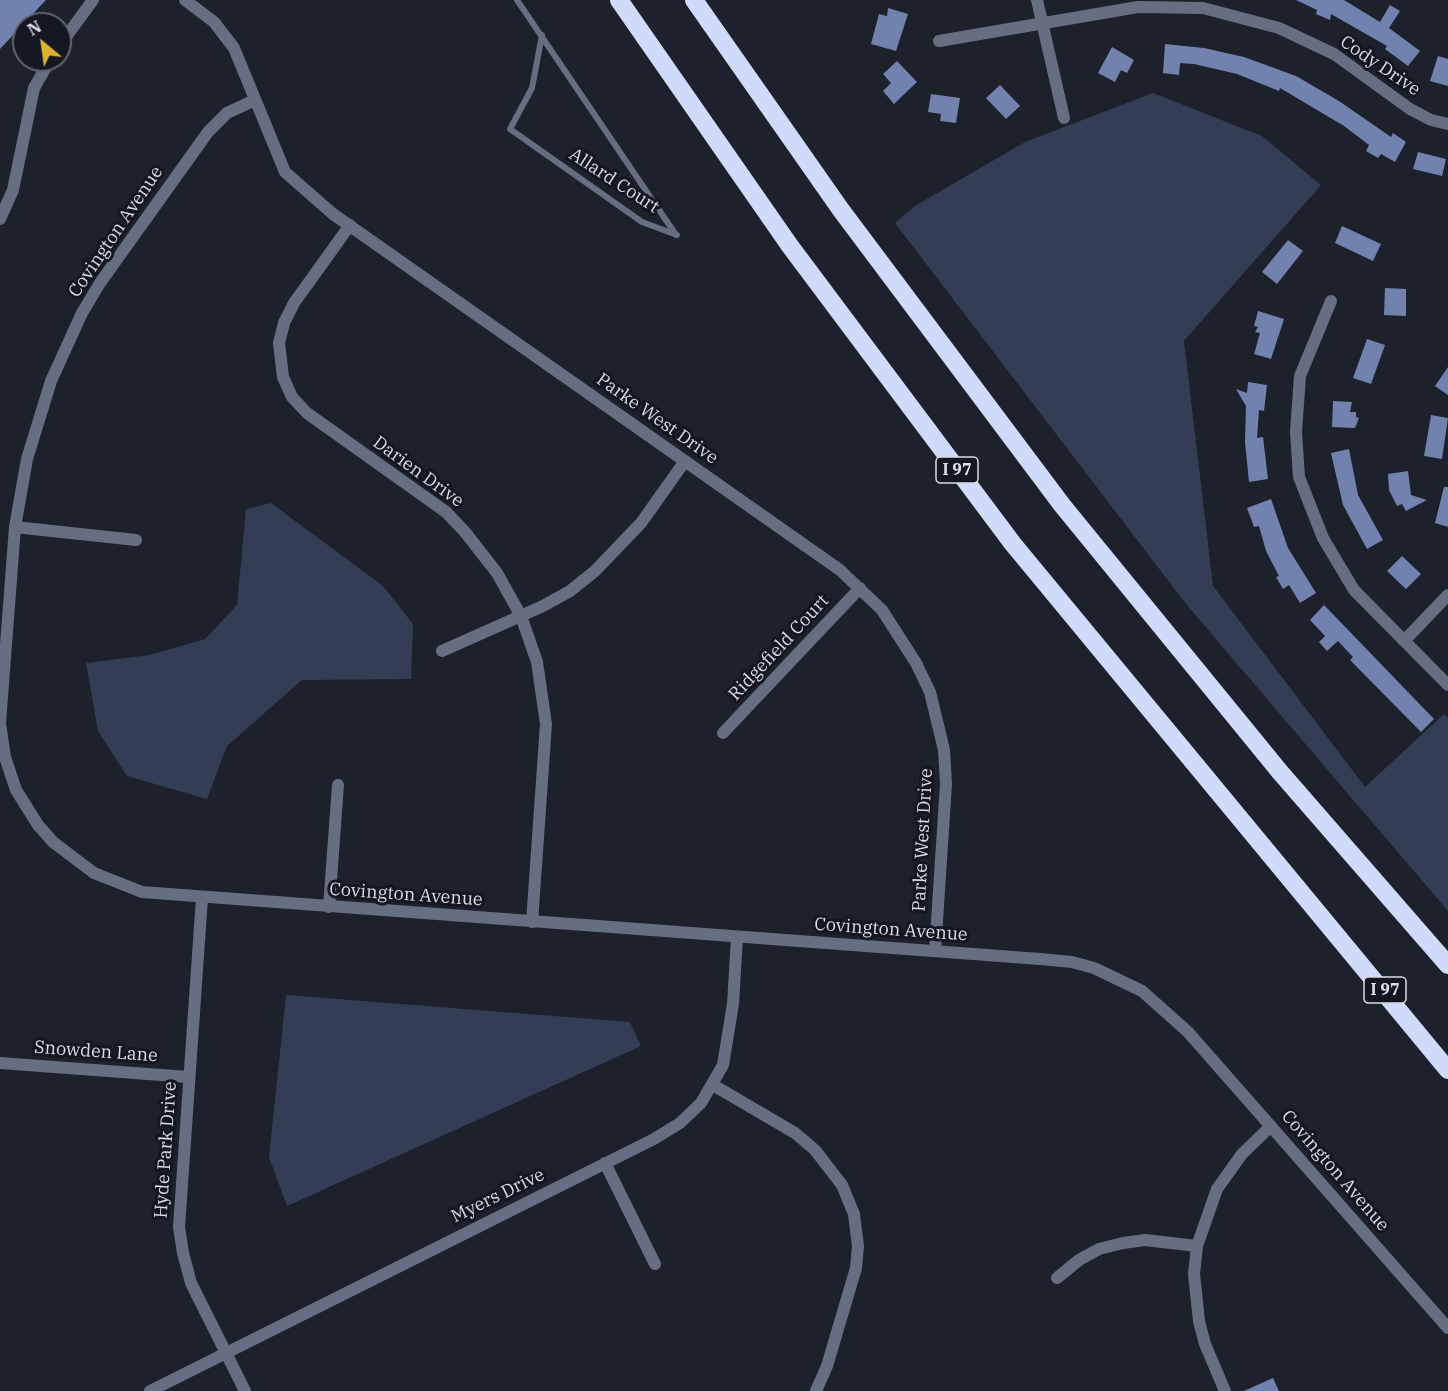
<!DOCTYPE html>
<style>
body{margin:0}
#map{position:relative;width:1448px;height:1391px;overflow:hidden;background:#1d212b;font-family:"IBM Plex Serif",serif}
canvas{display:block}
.north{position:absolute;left:12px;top:12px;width:60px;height:60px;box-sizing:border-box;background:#141721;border:2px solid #63666f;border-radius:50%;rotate:331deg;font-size:16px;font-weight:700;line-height:24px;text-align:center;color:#dadce4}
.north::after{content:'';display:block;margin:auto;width:21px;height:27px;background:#dcb233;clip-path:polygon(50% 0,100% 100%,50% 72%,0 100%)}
</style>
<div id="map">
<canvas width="1448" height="1391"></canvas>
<div class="north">N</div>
</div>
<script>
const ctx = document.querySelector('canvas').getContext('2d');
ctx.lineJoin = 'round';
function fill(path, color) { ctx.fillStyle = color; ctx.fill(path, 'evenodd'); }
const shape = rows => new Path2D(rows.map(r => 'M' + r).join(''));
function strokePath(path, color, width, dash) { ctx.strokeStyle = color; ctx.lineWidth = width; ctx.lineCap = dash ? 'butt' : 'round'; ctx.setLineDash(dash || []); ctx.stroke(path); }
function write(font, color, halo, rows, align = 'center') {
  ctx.font = font + ' "IBM Plex Serif",serif'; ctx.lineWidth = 6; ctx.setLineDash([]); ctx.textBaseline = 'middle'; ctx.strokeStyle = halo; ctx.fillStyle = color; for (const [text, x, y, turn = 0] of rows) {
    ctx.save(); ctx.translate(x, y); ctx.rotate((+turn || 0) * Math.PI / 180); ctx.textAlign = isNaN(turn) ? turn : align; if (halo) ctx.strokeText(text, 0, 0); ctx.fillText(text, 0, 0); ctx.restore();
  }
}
fill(shape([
 [1153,93,1262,136,1321,185,1184,341,1213,586,1365,787,1444,714,1448,718,1448,911,1186,604,895,223,915,206,1025,142],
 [271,503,383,586,413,624,411,679,302,680,227,746,207,799,127,776,98,731,86,663,150,655,205,639,237,605,246,509],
 [286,995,630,1022,641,1046,287,1206,269,1157]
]), '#343d56');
fill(shape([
 [0,0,46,0,0,49],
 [1296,0,1344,0,1380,22,1390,5,1400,11,1389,28,1420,51,1408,66,1385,49,1387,46,1331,14,1330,20,1316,14,1317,10],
 [888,8,908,14,896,51,871,44,879,14,887,16],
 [1165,44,1204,48,1244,57,1296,76,1339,101,1391,137,1393,133,1406,142,1395,162,1381,154,1378,158,1366,151,1369,145,1344,126,1280,88,1279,91,1237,74,1194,64,1180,63,1179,75,1163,73],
 [1112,47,1134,60,1127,73,1121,70,1115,82,1098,73],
 [1438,56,1448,59,1448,86,1430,81],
 [897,61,917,82,894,104,883,91,891,83,883,74],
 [1000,85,1020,106,1006,119,986,98],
 [931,94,960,98,956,123,940,121,941,114,928,112],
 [1418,152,1446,159,1442,176,1413,169],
 [1342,226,1381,244,1373,261,1335,243],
 [1288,240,1303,251,1277,284,1262,272],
 [1385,288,1406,289,1406,316,1384,315],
 [1258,311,1284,319,1271,359,1254,354,1260,333,1255,332,1258,327,1254,326],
 [1367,339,1385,345,1371,384,1353,378],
 [1448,367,1448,395,1435,386],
 [1248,382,1267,385,1264,411,1259,410,1257,438,1263,437,1268,479,1249,482,1245,442,1246,406,1236,389,1247,393],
 [1333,401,1352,402,1350,412,1356,412,1356,417,1359,418,1355,428,1332,427],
 [1431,415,1448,418,1442,459,1424,456],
 [1349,449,1358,495,1383,540,1367,549,1343,505,1331,453],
 [1408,471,1411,495,1427,500,1406,511,1402,504,1397,506,1389,490,1388,474],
 [1444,487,1448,487,1448,527,1435,523],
 [1271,499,1288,548,1316,593,1300,603,1289,585,1283,589,1276,577,1279,576,1266,551,1259,526,1254,527,1247,508],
 [1402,556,1421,574,1406,589,1387,571],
 [1324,605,1434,719,1421,732,1350,660,1353,657,1338,641,1327,651,1319,642,1325,636,1310,620],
 [1273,1378,1279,1391,1244,1391]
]), '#7182af');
strokePath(shape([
 [517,0,676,235],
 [542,35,532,88,510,129,642,222,677,235]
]), '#666e81', 6);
strokePath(shape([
 [185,0,214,22,234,48,285,172,333,214,840,570,882,610,916,663,930,692,944,750,946,784,935,951],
 [1037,0,1064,118],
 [939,41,1138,7,1203,8,1279,28,1334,54,1410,109,1431,120,1448,124],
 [60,45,93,0],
 [255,100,227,113,208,132,100,283,82,313,51,381,27,459,15,527,0,723,5,757,16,790,38,825,53,842,94,873,142,892,1040,959,1072,962,1094,968,1142,991,1188,1032,1448,1328],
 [0,219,13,190,34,88,50,60],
 [350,225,294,303,284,323,279,343,283,377,292,397,307,413,446,512,465,532,497,573,521,616,537,662,546,724,532,922],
 [1331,301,1300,376,1296,432,1299,477,1323,538,1354,590,1448,685],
 [15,527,136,540],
 [1404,641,1448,595],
 [442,651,543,606,570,591,595,571,641,523,685,461],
 [723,733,860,588],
 [202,898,179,1227,183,1253,191,1283,245,1391],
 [329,907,338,785],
 [0,1063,188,1077],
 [713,1085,795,1133,815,1150,842,1185,854,1214,858,1246,856,1268,827,1366,816,1391],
 [605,1163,655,1264],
 [1057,1278,1079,1260,1099,1249,1123,1243,1145,1240,1197,1246],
 [150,1391,654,1139,680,1123,701,1103,723,1065,733,1004,737,937],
 [1225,1391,1205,1344,1199,1321,1194,1274,1197,1246,1217,1189,1242,1154,1271,1126]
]), '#666e81', 12);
strokePath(shape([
 [619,0,790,246,1013,544,1448,1070],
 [694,0,841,210,1062,505,1280,772,1448,965]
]), '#d0dbf9', 18);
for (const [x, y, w] of [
 [957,470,42],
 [1385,990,42]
]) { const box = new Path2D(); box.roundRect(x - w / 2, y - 13, w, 26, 4.5); ctx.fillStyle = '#141721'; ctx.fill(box); strokePath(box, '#dadce4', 1.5); }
write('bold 16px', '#dadce4', null, [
 ["I 97",957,470],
 ["I 97",1385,990]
]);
write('18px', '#dadce4', '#141721', [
 ["Cody Drive",1380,66,34],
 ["Allard Court",614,181,33],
 ["Covington Avenue",116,232,-56],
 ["Parke West Drive",657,419,35],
 ["Darien Drive",418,472,36],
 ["Ridgefield Court",779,648,-47],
 ["Parke West Drive",923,840,-87],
 ["Covington Avenue",406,895,4],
 ["Covington Avenue",891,930,4],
 ["Snowden Lane",96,1052,4],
 ["Hyde Park Drive",166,1150,-86],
 ["Covington Avenue",1335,1171,49],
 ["Myers Drive",498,1196,-26]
]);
</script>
